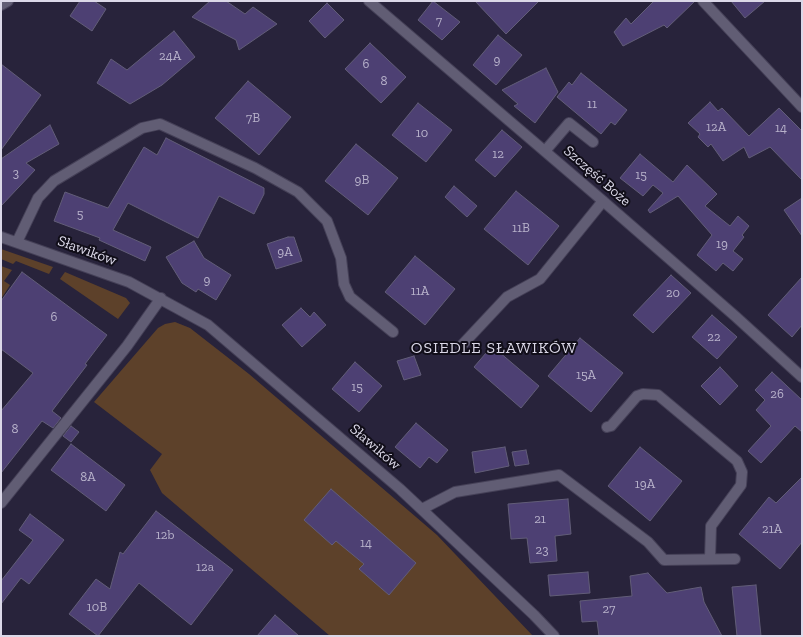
<!DOCTYPE html>
<meta charset="utf-8">
<style>
body{margin:0}
#map{position:relative;width:803px;height:637px;overflow:hidden;background:#28233b;font-family:"Zilla Slab",serif}
canvas{display:block}
.frame{position:absolute;inset:0;border:2px solid #dbd8e8;pointer-events:none}
</style>
<div id="map">
<canvas width="803" height="637"></canvas>
<div class="frame"></div>
</div>
<script>
const ctx = document.querySelector('canvas').getContext('2d');
ctx.lineJoin = 'round';
function fill(path, color) { ctx.fillStyle = color; ctx.fill(path, 'evenodd'); }
const shape = rows => new Path2D(rows.map(r => 'M' + r).join(''));
function strokePath(path, color, width, dash) { ctx.strokeStyle = color; ctx.lineWidth = width; ctx.lineCap = dash ? 'butt' : 'round'; ctx.setLineDash(dash || []); ctx.stroke(path); }
function write(font, color, halo, rows, align = 'center') {
  ctx.font = font + ' "Zilla Slab",serif'; ctx.lineWidth = 4; ctx.setLineDash([]); ctx.textBaseline = 'middle'; ctx.strokeStyle = halo; ctx.fillStyle = color; for (const [text, x, y, turn = 0] of rows) {
    ctx.save(); ctx.translate(x, y); ctx.rotate((+turn || 0) * Math.PI / 180); ctx.textAlign = isNaN(turn) ? turn : align; if (halo) ctx.strokeText(text, 0, 0); ctx.fillText(text, 0, 0); ctx.restore();
  }
}
fill(shape([
 [1,249,53,267,49,274,16,261,13,264,1,259],
 [1,266,12,270,4,281,10,285,1,299],
 [65,272,126,298,130,303,118,319,60,279],
 [175,322,190,328,249,374,437,535,533,636,330,636,162,493,150,470,162,454,94,402,158,328,165,324]
]), '#5d412a');
const building = shape([
 [80,1,94,1,106,9,92,31,70,16,80,1],
 [210,1,226,1,245,14,253,7,277,24,239,50,236,40,192,17,210,1],
 [433,1,460,22,442,40,418,20,433,1],
 [475,1,539,1,506,34,475,1],
 [654,1,695,1,667,28,664,25,623,46,614,32,626,18,631,24,654,1],
 [731,1,765,1,745,18,731,1],
 [327,3,344,20,325,38,309,21,327,3],
 [174,31,195,57,162,85,130,104,97,83,111,59,127,70,174,31],
 [498,35,522,55,496,85,473,65,498,35],
 [370,43,406,77,381,103,345,69,370,43],
 [1,64,41,95,1,150,1,64],
 [546,68,558,92,535,123,514,106,518,104,502,90,546,68],
 [581,73,627,110,615,125,611,122,601,134,557,97,569,82,572,85,581,73],
 [248,81,291,117,259,155,215,118,248,81],
 [710,102,718,111,722,108,749,136,779,108,802,131,802,180,770,147,749,158,744,147,723,161,711,144,708,147,698,137,700,134,688,123,710,102],
 [418,103,452,130,426,162,392,135,418,103],
 [50,125,59,144,26,163,35,170,1,206,1,159,50,125],
 [502,130,522,147,495,177,475,160,502,130],
 [166,138,264,188,264,194,254,214,219,196,198,238,128,203,113,230,151,247,145,261,99,240,100,238,54,221,65,192,108,208,144,147,157,155,166,138],
 [356,144,398,178,368,215,325,181,356,144],
 [640,154,673,182,687,165,717,194,705,206,730,226,738,216,749,226,742,235,744,237,733,251,743,259,733,271,723,263,716,271,697,255,712,235,678,196,650,213,648,210,663,193,653,185,643,196,620,178,640,154],
 [454,186,477,206,467,217,445,197,454,186],
 [516,191,559,226,528,265,484,229,516,191],
 [802,198,802,236,784,210,802,198],
 [288,237,294,237,302,261,276,269,267,244,288,237],
 [194,241,204,258,231,275,216,300,198,289,196,292,182,283,166,257,194,241],
 [415,256,455,289,425,325,385,292,415,256],
 [22,272,107,335,85,364,87,365,52,411,61,418,53,428,42,421,1,473,1,411,33,373,1,349,1,301,22,272],
 [671,275,691,293,653,333,633,315,671,275],
 [802,277,802,325,792,337,768,315,802,277],
 [301,308,310,317,314,312,326,325,302,347,282,325,301,308],
 [712,315,737,337,717,359,692,337,712,315],
 [580,338,623,373,591,412,548,376,580,338],
 [492,346,539,386,521,408,474,367,492,346],
 [414,356,421,375,404,380,397,361,414,356],
 [355,362,382,386,359,412,332,389,355,362],
 [720,367,738,386,720,405,701,386,720,367],
 [772,372,802,400,802,432,795,426,761,463,748,451,771,426,756,410,765,400,755,390,772,372],
 [416,423,448,450,437,463,429,457,420,468,395,447,416,423],
 [71,426,79,432,71,442,63,436,71,426],
 [71,444,125,485,106,511,51,470,71,444],
 [505,447,509,466,475,473,472,452,505,447],
 [640,447,682,481,650,521,608,486,640,447],
 [526,450,529,464,515,466,512,452,526,450],
 [802,477,802,542,780,569,739,534,769,497,776,503,802,477],
 [331,489,416,563,389,595,359,569,364,564,336,541,332,545,304,520,331,489],
 [568,499,571,534,555,536,557,561,530,563,527,538,511,539,508,504,568,499],
 [156,511,233,570,191,625,139,583,98,636,69,614,96,579,110,589,120,552,123,554,156,511],
 [30,514,64,540,29,584,21,578,1,604,1,581,33,540,19,530,30,514],
 [588,572,590,593,550,596,548,575,588,572],
 [648,573,667,593,701,587,704,602,722,636,599,636,597,621,582,622,580,601,632,596,630,576,648,573],
 [756,585,761,636,737,636,732,587,756,585],
 [275,615,299,636,257,636,275,615]
]);
fill(building, '#4d4073');
strokePath(building, '#625d78', 1);
const minor = shape([
 [369,1,603,201,735,316,802,377],
 [703,1,802,107],
 [1,5,8,1],
 [545,151,569,123,593,142],
 [1,237,129,282,208,325,400,489,534,615,554,636],
 [17,242,38,198,54,181,142,128,160,124,255,168,298,192,327,221,341,258,344,284,350,297,393,332],
 [462,345,507,297,540,279,603,201],
 [607,427,611,426,637,396,643,394,658,395,737,461,742,472,741,485,711,526,710,559],
 [1,503,127,346,161,298],
 [422,509,455,492,559,475,648,542,664,560,735,559]
]);
strokePath(minor, '#454057', 12);
strokePath(minor, '#615d74', 10);
write('13px', '#b8b2cb', null, [
 ["7",439,21],
 ["24A",170,56],
 ["9",497,60],
 ["6",366,64],
 ["8",384,81],
 ["11",592,104],
 ["7B",253,118],
 ["12A",716,127],
 ["14",781,128],
 ["10",422,133],
 ["12",498,154],
 ["3",16,173],
 ["15",641,175],
 ["9B",362,180],
 ["5",80,214],
 ["11B",521,228],
 ["19",722,244],
 ["9A",285,252],
 ["9",207,280],
 ["11A",420,291],
 ["20",673,293],
 ["6",54,317],
 ["22",714,337],
 ["15A",586,375],
 ["15",357,387],
 ["26",777,394],
 ["8",15,429],
 ["8A",88,477],
 ["19A",645,484],
 ["21",540,519],
 ["21A",772,529],
 ["12b",165,535],
 ["14",366,543],
 ["23",542,550],
 ["12a",205,567],
 ["10B",97,607],
 ["27",609,609]
]);
write('15px', '#dbd8e8', '#110e19', [
 ["Szczęść Boże",597,176,41],
 ["Sławików",87,251,20],
 ["Sławików",375,447,41]
]);
ctx.letterSpacing = '1px';
write('16px', '#dbd8e8', '#110e19', [
 ["OSIEDLE SŁAWIKÓW",494,348]
]);
ctx.letterSpacing = '0px';
</script>
